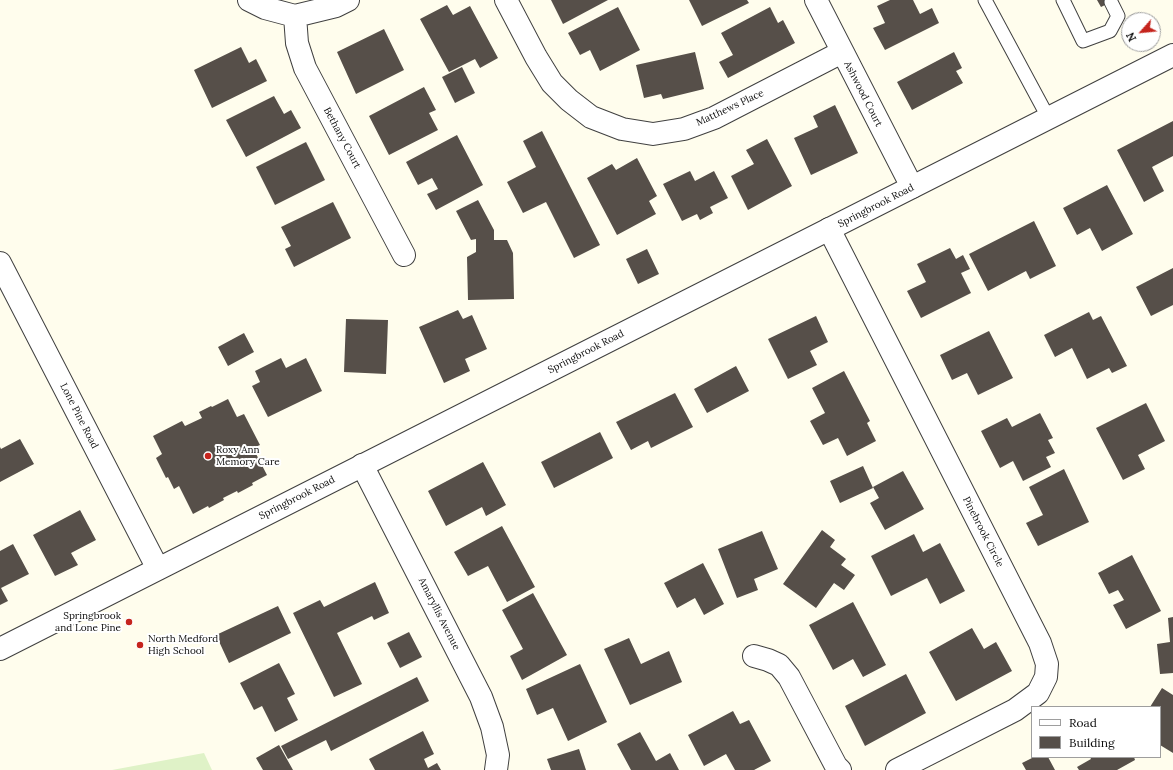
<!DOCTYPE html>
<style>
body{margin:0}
#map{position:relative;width:1173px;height:770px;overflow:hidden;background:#fffded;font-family:Lora,serif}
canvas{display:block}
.legend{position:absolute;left:1031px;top:706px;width:130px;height:52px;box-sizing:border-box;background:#fff;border:1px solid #9e9e9e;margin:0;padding:5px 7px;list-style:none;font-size:12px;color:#0d0d0d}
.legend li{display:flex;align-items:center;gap:8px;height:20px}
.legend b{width:20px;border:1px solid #9e9e9e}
.north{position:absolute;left:1121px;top:12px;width:40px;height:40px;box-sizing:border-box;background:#fff;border:1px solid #9e9e9e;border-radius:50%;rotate:243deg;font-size:11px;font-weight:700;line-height:16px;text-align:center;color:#0d0d0d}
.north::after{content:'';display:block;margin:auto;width:14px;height:18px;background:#c5241d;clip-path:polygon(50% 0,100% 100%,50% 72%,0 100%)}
</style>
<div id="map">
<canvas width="1173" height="770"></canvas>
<ul class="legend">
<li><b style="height:5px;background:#fff"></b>Road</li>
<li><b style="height:11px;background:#564f49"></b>Building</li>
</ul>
<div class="north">N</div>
</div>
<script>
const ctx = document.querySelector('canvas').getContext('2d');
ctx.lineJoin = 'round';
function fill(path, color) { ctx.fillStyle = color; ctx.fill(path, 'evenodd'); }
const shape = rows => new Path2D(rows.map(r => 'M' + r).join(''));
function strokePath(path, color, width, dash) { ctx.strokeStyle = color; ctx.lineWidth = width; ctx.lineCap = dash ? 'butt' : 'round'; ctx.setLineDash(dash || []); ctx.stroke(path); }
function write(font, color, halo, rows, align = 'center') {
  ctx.font = font + ' Lora,serif'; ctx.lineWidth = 4; ctx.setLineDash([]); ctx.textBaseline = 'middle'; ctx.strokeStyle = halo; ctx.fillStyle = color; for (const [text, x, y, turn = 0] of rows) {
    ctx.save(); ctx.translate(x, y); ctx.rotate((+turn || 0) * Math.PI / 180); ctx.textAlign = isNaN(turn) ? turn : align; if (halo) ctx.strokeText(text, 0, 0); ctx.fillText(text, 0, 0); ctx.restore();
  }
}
fill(shape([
 [204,753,212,770,112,770]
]), '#dff2c7');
fill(shape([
 [551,0,608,0,563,24],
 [689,0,747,0,749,3,702,26],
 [890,0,913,0,920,14,932,8,939,23,885,50,873,28,885,23,877,6],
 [1097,0,1115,0,1101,7],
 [447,5,453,15,470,6,498,58,480,68,475,59,449,72,420,19],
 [618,7,640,50,600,71,590,50,580,55,568,33],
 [770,7,778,23,783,20,795,43,728,78,719,62,733,55,721,33],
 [384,29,404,70,356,94,337,52],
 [241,47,249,63,256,59,267,81,212,108,194,70],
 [695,52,704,89,663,99,661,94,644,98,636,65],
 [954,52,962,68,956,71,963,83,912,110,897,82],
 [462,67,475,93,455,103,442,77],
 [424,87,436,110,429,113,438,130,389,155,369,116],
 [274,96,284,114,291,110,301,128,246,157,226,120],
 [835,105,858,153,811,175,794,138,818,127,813,116],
 [1173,121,1173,156,1152,167,1164,191,1144,202,1117,150],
 [542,131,600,245,574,258,546,202,523,213,507,182,536,167,523,141],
 [457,135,483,185,436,210,427,194,438,189,432,178,418,185,406,162],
 [767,139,792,186,748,210,731,176,754,164,746,150],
 [306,142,325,180,275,205,256,167],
 [637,158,657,196,649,201,656,214,617,235,587,178,612,164,616,170],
 [690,171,695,181,714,171,728,198,710,207,713,213,700,220,697,214,682,221,663,184],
 [1107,185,1133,234,1102,251,1090,228,1077,235,1063,208],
 [478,200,494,230,494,240,507,240,513,253,514,299,468,300,467,257,476,252,476,239,471,240,456,211],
 [333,202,351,238,294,267,285,249,291,246,281,227],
 [1034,221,1056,266,1030,279,1026,271,988,291,969,254],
 [950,248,956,259,963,255,970,269,961,273,971,293,921,318,907,291,926,282,917,264],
 [647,249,659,274,638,284,626,259],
 [1173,268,1173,305,1151,316,1136,287],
 [458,310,463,319,472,315,487,349,465,359,470,371,444,383,419,327],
 [1089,312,1093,320,1101,316,1127,366,1112,373,1109,368,1087,379,1072,348,1055,357,1044,335],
 [816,316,828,342,810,351,817,365,788,379,768,339],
 [346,319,388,320,386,374,344,372],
 [989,331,1013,378,978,395,967,373,952,380,940,355],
 [244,333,254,352,228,366,218,347],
 [281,358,286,368,306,358,322,391,268,417,252,386,260,382,255,371],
 [736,366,749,391,707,413,694,389],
 [844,371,870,421,867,423,876,441,847,456,838,438,823,445,810,421,825,413,812,388],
 [675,393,693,427,651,448,648,441,631,450,616,422],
 [228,399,237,417,244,414,260,445,253,448,267,475,252,483,253,485,238,493,237,491,223,498,224,500,209,508,208,506,193,514,179,486,174,489,168,477,166,478,156,458,162,454,153,436,182,421,185,426,202,418,199,412,211,406,212,407],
 [1146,403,1165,441,1138,455,1145,469,1123,480,1096,428],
 [1040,413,1053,438,1048,440,1055,453,1046,457,1051,467,1023,481,1013,461,1000,468,981,431,1007,418,1012,427],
 [600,432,613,458,554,488,541,462],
 [20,439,34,464,0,482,0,447,1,449],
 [483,462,506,505,486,516,482,507,446,526,428,491],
 [863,466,873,488,840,503,830,481],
 [1064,469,1089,522,1038,546,1026,523,1043,515,1029,487],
 [903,471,924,509,885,530,870,503,879,498,873,487],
 [80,510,96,540,71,553,78,565,55,576,33,535],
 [502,526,535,587,507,602,488,566,468,576,454,552],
 [822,530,835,540,830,547,846,559,841,565,855,575,844,590,834,583,816,608,783,584],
 [762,531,778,569,754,579,758,590,737,598,718,549],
 [914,534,923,552,940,543,965,591,940,604,927,578,891,596,871,556],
 [13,544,29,574,1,588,8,601,0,605,0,551],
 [1132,555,1161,611,1126,629,1113,605,1124,600,1118,590,1109,594,1098,573],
 [703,563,724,604,704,615,695,598,677,608,664,583],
 [375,582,389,613,374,620,372,616,337,633,362,684,334,697,293,613,320,600,324,607],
 [533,593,567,655,522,680,510,656,523,649,502,610],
 [853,602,886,665,863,677,853,659,833,670,809,625],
 [278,606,291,633,229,663,216,635],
 [1173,617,1173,673,1160,674,1157,644,1170,642,1168,618],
 [972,628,984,649,996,642,1012,671,956,701,929,652],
 [409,632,422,657,400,668,387,643],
 [629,638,641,664,669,651,682,682,630,705,604,649],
 [279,663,295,694,287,698,298,720,275,732,262,706,254,710,240,683],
 [580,664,607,722,568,741,553,708,537,715,526,689],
 [906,674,926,713,865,746,845,706],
 [417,677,429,701,331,751,326,740,288,759,281,746],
 [1162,688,1173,695,1173,753,1160,745,1160,707,1150,707],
 [733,711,740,724,749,720,771,761,754,770,735,770,726,754,704,766,688,735],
 [423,731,434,754,424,759,428,768,437,763,441,770,375,770,369,759],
 [640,732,656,761,670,753,679,770,631,770,617,744],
 [279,745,293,770,263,770,256,758],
 [579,749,586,770,551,770,547,759],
 [1034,757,1048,757,1055,770,1026,770,1022,763],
 [1090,757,1134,757,1135,760,1117,770,1079,770,1077,767,1091,759]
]), '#564f49');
const service = shape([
 [985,0,1049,119],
 [1063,0,1083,41,1110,31,1118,16,1111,2]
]);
const minor = shape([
 [249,0,265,8,295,16,336,6,348,0],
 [506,0,536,57,552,83,569,100,591,117,622,129,653,134,684,129,714,118,842,52],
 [816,0,912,187],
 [295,16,297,43,305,68,404,255],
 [829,229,1040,643,1047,664,1046,677,1038,693,1015,710,897,770],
 [362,465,481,697,492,727,498,755,496,770],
 [754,656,768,660,779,665,789,677,836,766,840,770]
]);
const tertiary = shape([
 [0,263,158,569],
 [0,649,1173,55]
]);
strokePath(service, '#404040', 15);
strokePath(minor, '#404040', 24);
strokePath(tertiary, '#404040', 24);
strokePath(service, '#fff', 13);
strokePath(minor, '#fff', 22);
strokePath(tertiary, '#fff', 22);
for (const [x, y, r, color] of [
 [208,456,4,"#c5241d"],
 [129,622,4,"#c5241d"],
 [140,645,4,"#c5241d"]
]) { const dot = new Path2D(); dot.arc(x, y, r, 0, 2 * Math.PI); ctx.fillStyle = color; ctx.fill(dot); strokePath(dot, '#fff', 1.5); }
write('10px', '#0d0d0d', '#fff', [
 ["Ashwood Court",863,94,63],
 ["Matthews Place",730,108,-25],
 ["Bethany Court",342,138,62],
 ["Springbrook Road",876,206,-27],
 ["Springbrook Road",586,352,-27],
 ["Lone Pine Road",79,416,63],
 ["Springbrook Road",297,498,-27],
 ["Pinebrook Circle",983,532,63],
 ["Amaryllis Avenue",439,614,63]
]);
write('10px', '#0d0d0d', '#fff', [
 ["Roxy Ann",216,450],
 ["Memory Care",216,462],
 ["Springbrook",121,616,"right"],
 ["and Lone Pine",121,628,"right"],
 ["North Medford",148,639],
 ["High School",148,651]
], 'left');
</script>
